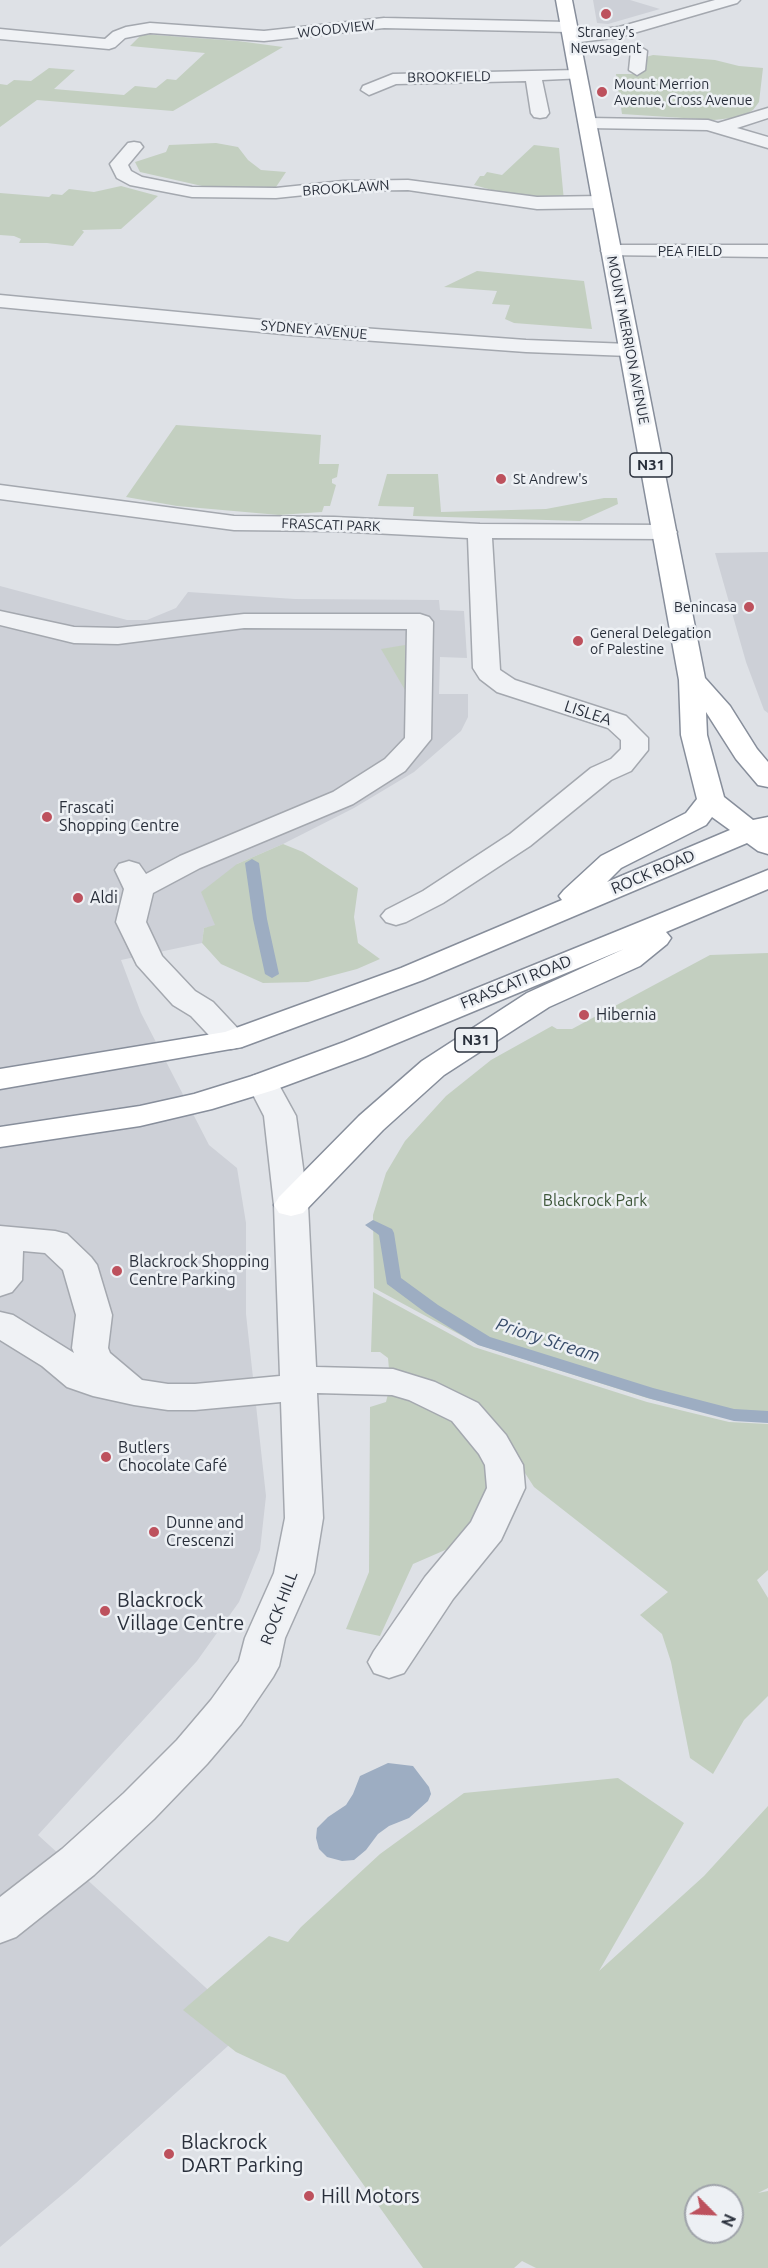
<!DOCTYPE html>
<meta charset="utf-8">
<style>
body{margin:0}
#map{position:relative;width:768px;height:2268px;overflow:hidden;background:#dee1e6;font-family:Ubuntu,sans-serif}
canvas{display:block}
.north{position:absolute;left:684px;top:2184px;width:60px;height:60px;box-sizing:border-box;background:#edf0f4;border:2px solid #9fa3aa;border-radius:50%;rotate:114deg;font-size:16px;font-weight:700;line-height:24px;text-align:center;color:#292f3b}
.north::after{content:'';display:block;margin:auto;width:21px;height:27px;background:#bd515d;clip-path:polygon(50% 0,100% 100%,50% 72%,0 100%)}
</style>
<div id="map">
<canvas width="768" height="2268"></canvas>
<div class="north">N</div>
</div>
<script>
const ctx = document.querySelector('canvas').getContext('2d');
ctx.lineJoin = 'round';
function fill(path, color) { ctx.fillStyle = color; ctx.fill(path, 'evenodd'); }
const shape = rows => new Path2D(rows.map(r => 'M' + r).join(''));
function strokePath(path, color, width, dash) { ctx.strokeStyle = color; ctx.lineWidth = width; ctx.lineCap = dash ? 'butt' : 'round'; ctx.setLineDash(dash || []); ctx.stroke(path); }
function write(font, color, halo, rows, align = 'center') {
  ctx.font = font + ' Ubuntu,sans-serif'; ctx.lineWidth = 5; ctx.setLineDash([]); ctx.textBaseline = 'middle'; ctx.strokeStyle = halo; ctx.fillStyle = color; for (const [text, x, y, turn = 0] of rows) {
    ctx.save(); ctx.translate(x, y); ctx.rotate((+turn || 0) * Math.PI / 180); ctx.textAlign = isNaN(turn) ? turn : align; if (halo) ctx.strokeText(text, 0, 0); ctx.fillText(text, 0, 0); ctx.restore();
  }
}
fill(shape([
 [593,0,630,0,660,9,608,24,597,23],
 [768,552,768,713,764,710,746,662,715,553],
 [0,586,127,620,147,620,176,608,188,592,295,599,439,600,440,610,464,611,467,658,440,657,439,694,468,694,468,717,461,731,414,772,354,808,283,844,237,864,215,926,204,928,202,943,121,960,141,1013,209,1145,237,1168,246,1223,246,1314,266,1496,260,1550,239,1602,197,1661,38,1835,249,2027,76,2183,0,2247]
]), '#cdd0d7');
fill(shape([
 [142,34,238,41,283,47,173,111,37,100,0,127,0,84,7,85,14,80,31,81,49,68,75,70,54,89,124,95,135,86,156,88,167,79,176,80,205,53,130,46],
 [653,55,715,60,739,66,763,68,759,102,753,110,741,117,714,120,622,114,616,74,639,74,646,57],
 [216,143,238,147,248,160,261,170,286,172,276,187,202,186,140,172,135,162,166,152,169,145],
 [534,145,559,148,564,201,499,192,474,185,480,176,484,176,487,172,502,175],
 [121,186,158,196,121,229,82,230,84,232,73,246,47,243,19,243,21,239,14,236,0,235,0,193,49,197,52,194,62,195,69,189,94,192],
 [477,271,584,281,592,329,514,323,505,319,510,305,492,304,497,291,444,287],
 [176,425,321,435,319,464,339,464,337,477,332,479,332,483,336,485,330,506,324,506,322,512,279,515,177,506,126,497],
 [387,474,438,474,441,512,546,509,604,498,617,498,618,504,580,521,413,516,414,507,378,506],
 [405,645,407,690,405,690,381,649],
 [283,844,303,852,358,888,354,917,358,943,380,959,357,969,308,982,263,983,221,964,202,943,204,928,215,925,201,892,237,864],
 [768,953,768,1421,726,1417,647,1398,479,1345,374,1288,373,1215,386,1173,405,1141,446,1096,491,1060,552,1026,557,1029,572,1029,710,955],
 [373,1292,474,1347,647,1402,729,1422,768,1424,768,1570,757,1580,768,1598,768,1696,744,1720,713,1774,690,1758,671,1662,662,1634,640,1615,668,1592,534,1487,503,1439,389,1369,388,1358,380,1352,371,1352],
 [387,1390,443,1413,469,1435,491,1468,494,1496,459,1544,413,1564,380,1636,346,1629,369,1572,370,1407,386,1402,388,1394],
 [618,1778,684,1823,599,1971,704,1876,768,1806,768,2188,758,2193,768,2191,768,2268,536,2268,522,2261,514,2268,423,2268,285,2075,236,2052,183,2010,269,1936,288,1942,301,1927,380,1854,464,1793],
 [696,2196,732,2196,732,2232,696,2232]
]), '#c3cfc0');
fill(shape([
 [388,1763,413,1766,429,1787,431,1794,428,1801,409,1818,389,1826,378,1834,366,1850,354,1860,342,1861,327,1857,319,1849,316,1838,317,1828,328,1817,346,1805,353,1794,360,1776]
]), '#9dadc2');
fill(shape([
 [252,859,259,863,267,919,279,974,272,978,265,974,253,919,245,863,252,859],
 [373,1220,392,1229,394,1233,401,1278,438,1305,490,1337,653,1388,734,1409,768,1411,768,1423,734,1421,651,1399,478,1345,426,1313,387,1284,379,1235,365,1225,373,1220]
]), '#9dadc2');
const minor = shape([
 [715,0,740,0,737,3,620,37,572,43,564,38,572,33,619,27,715,0],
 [384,18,568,22,576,27,568,32,384,28,264,41,150,33,125,38,115,47,109,49,0,39,0,29,105,39,113,32,126,27,150,23,264,31,384,18],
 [639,46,647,51,645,70,637,75,629,70,631,51,639,46],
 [578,70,584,72,586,75,584,78,542,80,549,113,546,117,540,118,534,117,531,113,526,81,396,84,369,95,361,90,363,86,393,74,578,70],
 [768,108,768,118,737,128,768,137,768,148,707,130,588,128,582,127,579,123,582,119,588,118,708,120,718,123,768,108],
 [134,142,140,143,143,147,128,165,131,171,142,177,192,187,276,188,343,181,408,180,537,197,602,196,609,198,611,202,609,206,602,208,537,209,408,190,343,191,276,198,192,197,130,185,117,178,110,164,128,143,134,142],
 [611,245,768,245,768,257,604,255,601,251,604,247,611,245],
 [0,295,293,323,526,340,629,344,636,346,639,350,636,354,629,356,526,352,293,335,0,307,0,295],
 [0,485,234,516,334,517,480,524,665,525,673,527,677,532,673,537,665,539,492,538,500,670,515,680,626,716,648,738,648,750,631,771,611,780,530,846,443,903,406,922,396,925,386,922,381,916,386,910,423,891,510,834,591,768,611,759,621,749,621,740,608,728,497,692,480,679,473,668,468,538,334,531,234,530,0,499,0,485],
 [0,611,74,627,118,628,244,614,420,614,429,617,433,622,431,739,405,771,353,804,200,868,153,893,146,922,162,956,195,991,213,1002,242,1033,247,1040,242,1047,231,1049,220,1047,191,1016,173,1005,137,965,116,922,124,889,115,870,119,864,129,861,139,864,146,874,180,856,333,792,385,759,405,738,407,629,244,628,118,644,74,643,0,625,0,611],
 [263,1073,274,1076,296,1116,308,1205,316,1367,393,1369,435,1382,478,1403,506,1435,523,1465,525,1488,501,1540,453,1599,404,1673,389,1678,374,1673,368,1662,374,1651,425,1577,471,1522,487,1488,485,1465,479,1454,452,1421,409,1400,392,1395,317,1393,323,1518,314,1573,285,1638,279,1666,273,1677,241,1724,207,1764,154,1819,94,1875,16,1937,0,1943,0,1897,62,1849,124,1793,177,1740,211,1700,239,1661,245,1638,274,1573,285,1518,281,1402,195,1410,168,1410,134,1405,93,1396,67,1387,42,1366,0,1340,0,1312,13,1315,74,1353,72,1348,76,1315,63,1270,45,1253,23,1251,22,1280,12,1292,0,1296,0,1226,55,1231,67,1234,91,1257,97,1265,112,1315,108,1348,110,1353,142,1380,168,1384,195,1384,280,1376,274,1205,264,1116,247,1083,252,1076,263,1073]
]);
const highway = shape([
 [556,0,572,0,705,678,730,706,757,749,768,762,768,787,758,785,736,759,706,712,707,735,724,797,753,820,768,817,768,854,758,851,747,843,423,980,242,1047,0,1089,0,1069,225,1032,401,968,562,900,559,896,564,890,601,856,686,813,697,799,681,735,679,680,556,0],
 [712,817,730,830,607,882,621,868,706,825,712,817],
 [768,870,768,889,666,932,671,938,667,944,640,966,549,1007,444,1075,383,1130,303,1213,291,1216,279,1213,274,1205,279,1197,359,1116,422,1061,527,993,624,949,366,1056,274,1090,212,1109,140,1126,0,1147,0,1127,140,1106,194,1094,252,1076,344,1042,768,870]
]);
strokePath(minor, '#a4a8af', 3);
strokePath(highway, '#878e9b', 3);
fill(minor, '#f0f2f5');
fill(highway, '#fff');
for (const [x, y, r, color] of [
 [606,14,6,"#bd515d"],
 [602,92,6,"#bd515d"],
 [501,479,6,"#bd515d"],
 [749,607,6,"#bd515d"],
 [578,641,6,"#bd515d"],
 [47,817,6,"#bd515d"],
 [78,898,6,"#bd515d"],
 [584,1015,6,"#bd515d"],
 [117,1271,6,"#bd515d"],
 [106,1457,6,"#bd515d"],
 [154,1532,6,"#bd515d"],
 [105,1611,6,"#bd515d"],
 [169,2154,6,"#bd515d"],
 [309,2196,6,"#bd515d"]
]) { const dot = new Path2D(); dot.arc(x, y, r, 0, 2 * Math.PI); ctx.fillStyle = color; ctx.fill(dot); strokePath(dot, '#edf0f4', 2); }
write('14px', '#292f3b', '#edf0f4', [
 ["WOODVIEW",336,29,-6],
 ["BROOKFIELD",449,77,-1],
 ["BROOKLAWN",346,188,-4],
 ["PEA FIELD",690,251],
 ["SYDNEY AVENUE",314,330,5],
 ["MOUNT MERRION AVENUE",628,340,79],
 ["FRASCATI PARK",331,525,2]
]);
write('14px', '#292f3b', '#edf0f4', [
 ["Straney's",606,32,"center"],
 ["Newsagent",606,48,"center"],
 ["Mount Merrion",614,84],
 ["Avenue, Cross Avenue",614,100],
 ["St Andrew's",513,479],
 ["Benincasa",737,607,"right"],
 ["General Delegation",590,633],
 ["of Palestine",590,649]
], 'left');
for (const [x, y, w] of [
 [651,465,42],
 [476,1040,42]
]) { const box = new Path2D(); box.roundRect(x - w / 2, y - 12, w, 24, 4.5); ctx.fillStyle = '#edf0f4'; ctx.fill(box); strokePath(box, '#292f3b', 1.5); }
write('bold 15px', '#292f3b', null, [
 ["N31",651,465],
 ["N31",476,1040]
]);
write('16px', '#292f3b', '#edf0f4', [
 ["LISLEA",588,713,18],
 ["ROCK ROAD",653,872,-23],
 ["FRASCATI ROAD",516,982,-22],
 ["ROCK HILL",279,1608,-69]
]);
write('16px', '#292f3b', '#edf0f4', [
 ["Frascati",59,808],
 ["Shopping Centre",59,826],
 ["Aldi",90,898],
 ["Hibernia",596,1015],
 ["Blackrock Shopping",129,1262],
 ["Centre Parking",129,1280],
 ["Butlers",118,1448],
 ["Chocolate Café",118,1466],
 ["Dunne and",166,1523],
 ["Crescenzi",166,1541]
], 'left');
write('16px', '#3c5538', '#edf0f4', [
 ["Blackrock Park",595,1201]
]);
write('italic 18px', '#384c6a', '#edf0f4', [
 ["Priory Stream",548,1340,18]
]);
write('20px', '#292f3b', '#edf0f4', [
 ["Blackrock",117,1600],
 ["Village Centre",117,1623],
 ["Blackrock",181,2142],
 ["DART Parking",181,2165],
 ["Hill Motors",321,2196]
], 'left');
</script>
